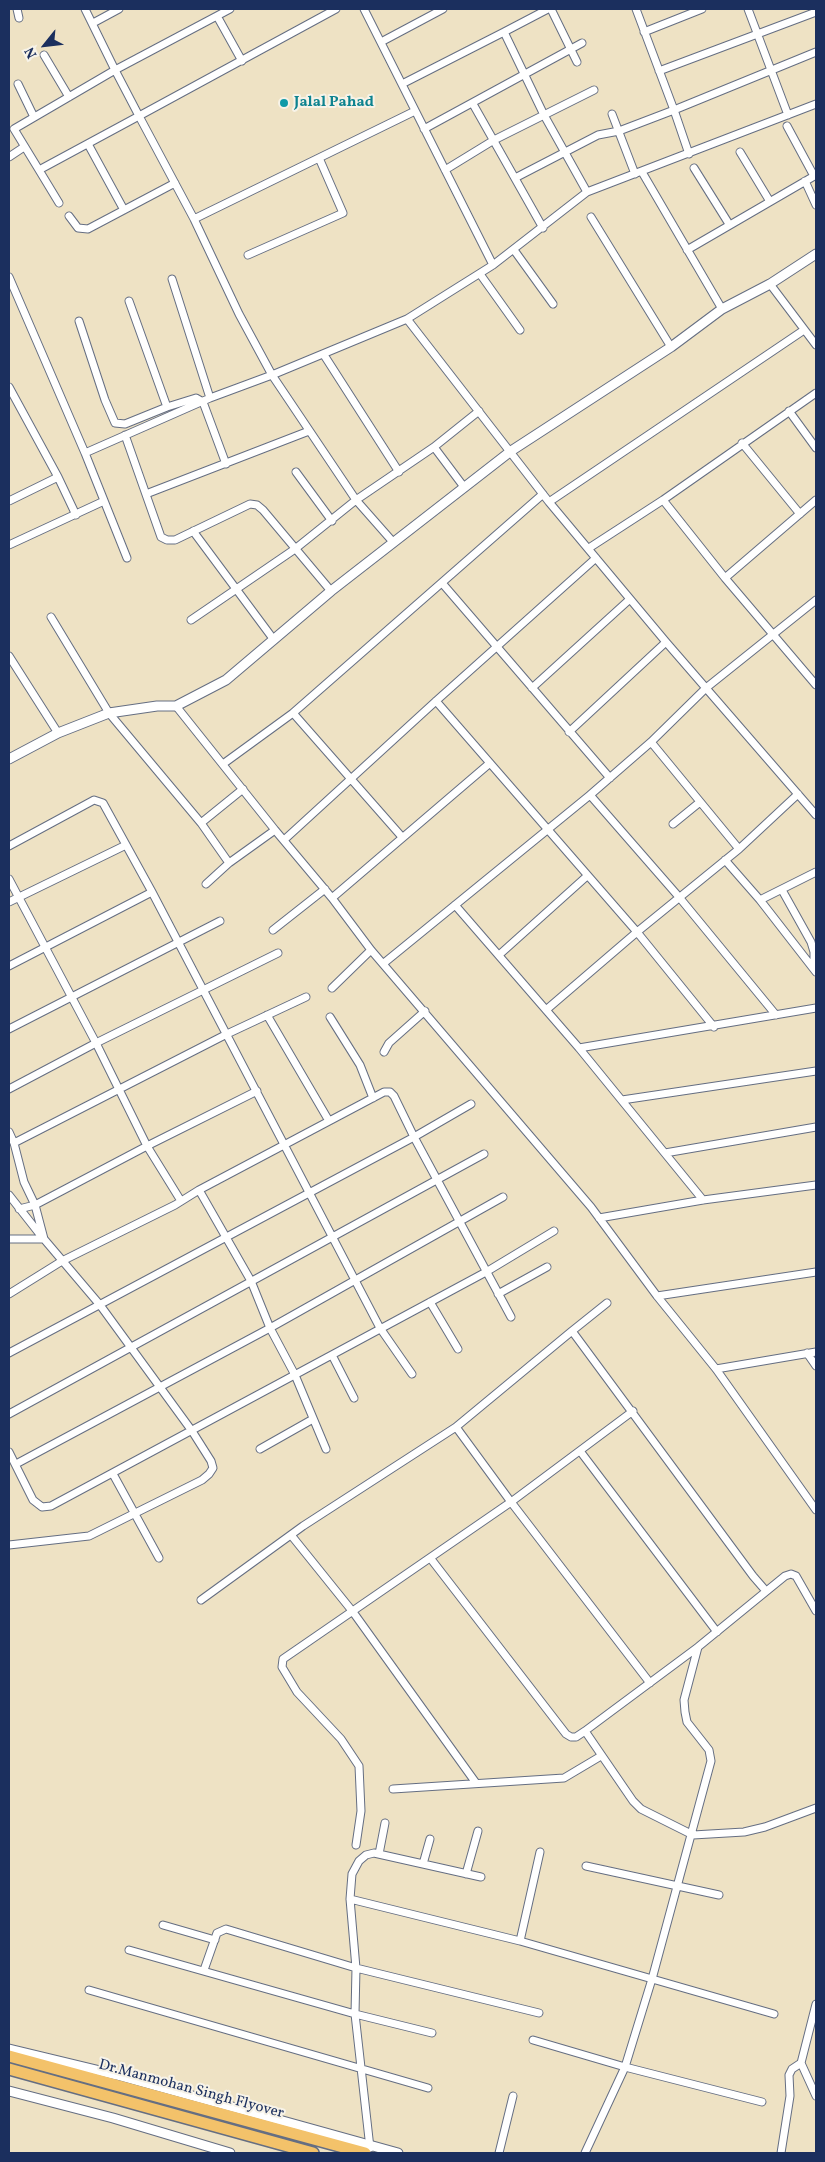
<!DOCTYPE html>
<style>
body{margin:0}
#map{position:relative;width:825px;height:2162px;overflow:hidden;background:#eee2c4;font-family:Vollkorn,serif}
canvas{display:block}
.frame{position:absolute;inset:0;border:10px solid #1b2f5e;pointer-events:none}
.north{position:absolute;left:20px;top:20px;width:50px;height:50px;-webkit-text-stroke:4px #f7f3e8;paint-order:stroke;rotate:241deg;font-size:14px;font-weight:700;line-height:20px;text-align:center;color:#1b2f5e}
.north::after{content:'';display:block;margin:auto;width:18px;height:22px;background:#1b2f5e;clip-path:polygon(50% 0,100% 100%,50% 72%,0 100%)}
</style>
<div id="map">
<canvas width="825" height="2162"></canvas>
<div class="frame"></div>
<div class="north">N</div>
</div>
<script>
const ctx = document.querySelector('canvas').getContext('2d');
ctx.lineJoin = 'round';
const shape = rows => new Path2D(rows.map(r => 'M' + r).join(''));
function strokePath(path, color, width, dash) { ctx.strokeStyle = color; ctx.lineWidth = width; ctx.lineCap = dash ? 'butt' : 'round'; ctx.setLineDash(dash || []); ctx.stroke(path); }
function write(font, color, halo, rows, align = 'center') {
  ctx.font = font + ' Vollkorn,serif'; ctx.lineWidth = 4; ctx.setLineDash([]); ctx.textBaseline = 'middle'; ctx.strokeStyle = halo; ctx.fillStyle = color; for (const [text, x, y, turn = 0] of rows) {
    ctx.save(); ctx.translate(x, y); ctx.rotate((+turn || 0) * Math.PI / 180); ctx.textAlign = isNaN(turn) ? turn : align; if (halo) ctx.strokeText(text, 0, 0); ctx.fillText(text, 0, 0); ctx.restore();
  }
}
const minor = shape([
 [17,9,19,18],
 [85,9,115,70,139,116,39,170,14,129,115,70,230,9],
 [364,9,493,265],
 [548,9,504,32,544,115,594,90],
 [551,9,577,62],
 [748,9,788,115],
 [217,16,242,61],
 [93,23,119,9],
 [644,32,702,9],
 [381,42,443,9],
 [44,55,69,97],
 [659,71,816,12],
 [18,84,34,117],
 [402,84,504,32],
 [473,104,543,228],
 [612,114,635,174],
 [787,126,814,176],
 [424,129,582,43],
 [88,144,124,210],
 [740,152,769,200],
 [689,154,674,110,816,52],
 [9,157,24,147],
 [694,168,729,224],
 [39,170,59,203],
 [445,170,494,140,544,115,587,192],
 [642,172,722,309],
 [515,178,598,135,619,131,674,110,636,9],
 [805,181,816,205],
 [69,216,78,228,88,229,175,183],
 [591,217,671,347],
 [194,219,415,111],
 [514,250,553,304],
 [687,250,816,175],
 [248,255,343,213,319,158],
 [480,274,520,330],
 [9,277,85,453,127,558],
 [172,279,210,398],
 [770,284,816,345],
 [129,301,167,407,196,398,203,402,226,464],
 [407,319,549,502,666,642,816,815],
 [79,321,105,400,115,423,125,424,167,407],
 [324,355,399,472],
 [9,387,58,477,76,515],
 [789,411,816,448],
 [125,435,161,537,167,540,175,540,250,504,257,505,263,510,331,591],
 [742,443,800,514],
 [434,447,479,411],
 [85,453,210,398,272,375,239,314,194,219,139,116,336,9],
 [296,472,332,521],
 [146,494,309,431],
 [663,500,725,578,816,685],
 [9,501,58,477],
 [549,502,804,330],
 [193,531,274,640],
 [393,542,356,500,272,375,407,319,493,265,587,192,816,104],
 [9,545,104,501],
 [589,548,663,500,816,393],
 [725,578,816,500],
 [442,583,610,778],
 [51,617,109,713,201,823,229,863],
 [191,620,295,549,356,500,434,447,464,487],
 [9,656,58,733],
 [532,688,630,599],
 [436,701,637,932,714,1027],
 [176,706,275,830,332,898,371,950,591,1207,657,1296,716,1369,816,1510],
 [293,713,402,837],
 [569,732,666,642],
 [651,742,739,849],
 [223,764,293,713,543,494],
 [590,795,679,897,776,1015],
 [201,823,243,789],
 [673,824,700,802],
 [284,840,436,701,596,558],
 [9,846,94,800,103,803,152,892,380,1328,412,1374],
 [725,860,760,900,816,972],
 [9,879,96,1043,147,1146,181,1201],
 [206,884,229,863,275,830],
 [782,890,811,942,814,952,814,969],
 [332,898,490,763],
 [760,900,816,872],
 [9,902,126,845],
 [455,905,579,1048,703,1200],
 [273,930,325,889],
 [499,955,587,876],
 [384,963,590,795,651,742,706,688,816,600],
 [9,966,152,892],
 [332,988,371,950],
 [546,1010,637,932,739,849,798,794],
 [267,1015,329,1121],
 [330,1017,360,1065,373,1098],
 [9,1029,220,921],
 [579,1048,816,1008],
 [384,1052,389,1043,425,1011],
 [9,1089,96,1043,278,953],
 [622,1100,816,1071],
 [9,1132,14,1143,24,1182,35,1205,44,1239,100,1305,192,1431,211,1461,213,1468,209,1474,202,1480,89,1536,9,1545],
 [14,1143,227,1034,306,997],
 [665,1153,816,1127],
 [199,1190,251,1281,270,1328,295,1375,326,1449],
 [9,1195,42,1237],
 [19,1209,35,1205,147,1146,257,1091],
 [599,1218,703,1200,816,1185],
 [9,1239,44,1239],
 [9,1294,62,1261,175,1205,199,1190,384,1092,390,1092,394,1096,414,1137,511,1317],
 [498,1294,547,1267],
 [657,1296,816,1272],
 [430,1302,458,1349],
 [572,1331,607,1303],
 [9,1353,414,1137,471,1104],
 [807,1353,816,1366],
 [332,1355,354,1398],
 [716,1369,816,1352],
 [9,1414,484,1154],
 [456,1427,511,1502,650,1683],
 [260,1449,313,1419],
 [580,1451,717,1632],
 [9,1452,33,1500,42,1507,51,1506,486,1272,554,1231],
 [16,1464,270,1328,503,1197],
 [113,1474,159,1558],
 [291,1535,353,1612,476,1783],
 [431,1559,566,1734,571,1737,576,1737,585,1731,698,1647,785,1576,791,1574,796,1576,816,1611],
 [201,1600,303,1526,456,1427,572,1331,753,1576,766,1591],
 [585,1731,633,1801,641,1809,693,1835,744,1832,765,1827,816,1808],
 [393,1789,564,1778,601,1756],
 [356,1845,361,1811,359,1766,341,1739,297,1692,282,1667,283,1659,511,1502,633,1411],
 [540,1852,520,1941,774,2014],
 [379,1854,385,1823],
 [423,1864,430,1839],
 [586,1866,719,1895],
 [466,1874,478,1831],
 [350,1899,520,1941],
 [163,1925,215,1940],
 [129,1950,355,2014,432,2033],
 [204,1970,217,1933,226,1929,356,1968,539,2013],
 [89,1990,428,2088],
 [533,2040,625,2067,762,2102],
 [801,2063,816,2096],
 [370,2148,355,2014,356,1968,350,1899,352,1874,359,1861,366,1855,374,1853,481,1877],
 [499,2153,513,2096],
 [585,2153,625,2067,652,1979,711,1761,709,1750,687,1722,685,1712,684,1700,698,1647],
 [781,2153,790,2096,789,2075,792,2069,801,2063,816,2004]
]);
const tertiary = shape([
 [9,759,58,733,109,713,157,706,176,706,226,680,331,591,511,451,671,347,722,309,770,284,816,254],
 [9,2049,117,2075,398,2153],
 [9,2091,113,2118,230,2153]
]);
const trunk = shape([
 [9,2056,365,2153],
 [9,2069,313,2153]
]);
strokePath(minor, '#656e82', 9);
strokePath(tertiary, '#656e82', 11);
strokePath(trunk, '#656e82', 14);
strokePath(minor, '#fff', 7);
strokePath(tertiary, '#fff', 9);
strokePath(trunk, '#f3c26a', 11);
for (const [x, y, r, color] of [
 [284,103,5,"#0f9aa8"]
]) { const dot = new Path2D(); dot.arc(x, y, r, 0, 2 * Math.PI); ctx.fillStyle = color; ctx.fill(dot); strokePath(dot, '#f7f3e8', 2); }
write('bold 15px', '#0d838f', '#f7f3e8', [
 ["Jalal Pahad",294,103]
], 'left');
write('15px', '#1b2f5e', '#f7f3e8', [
 ["Dr.Manmohan Singh Flyover",191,2090,15]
]);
</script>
